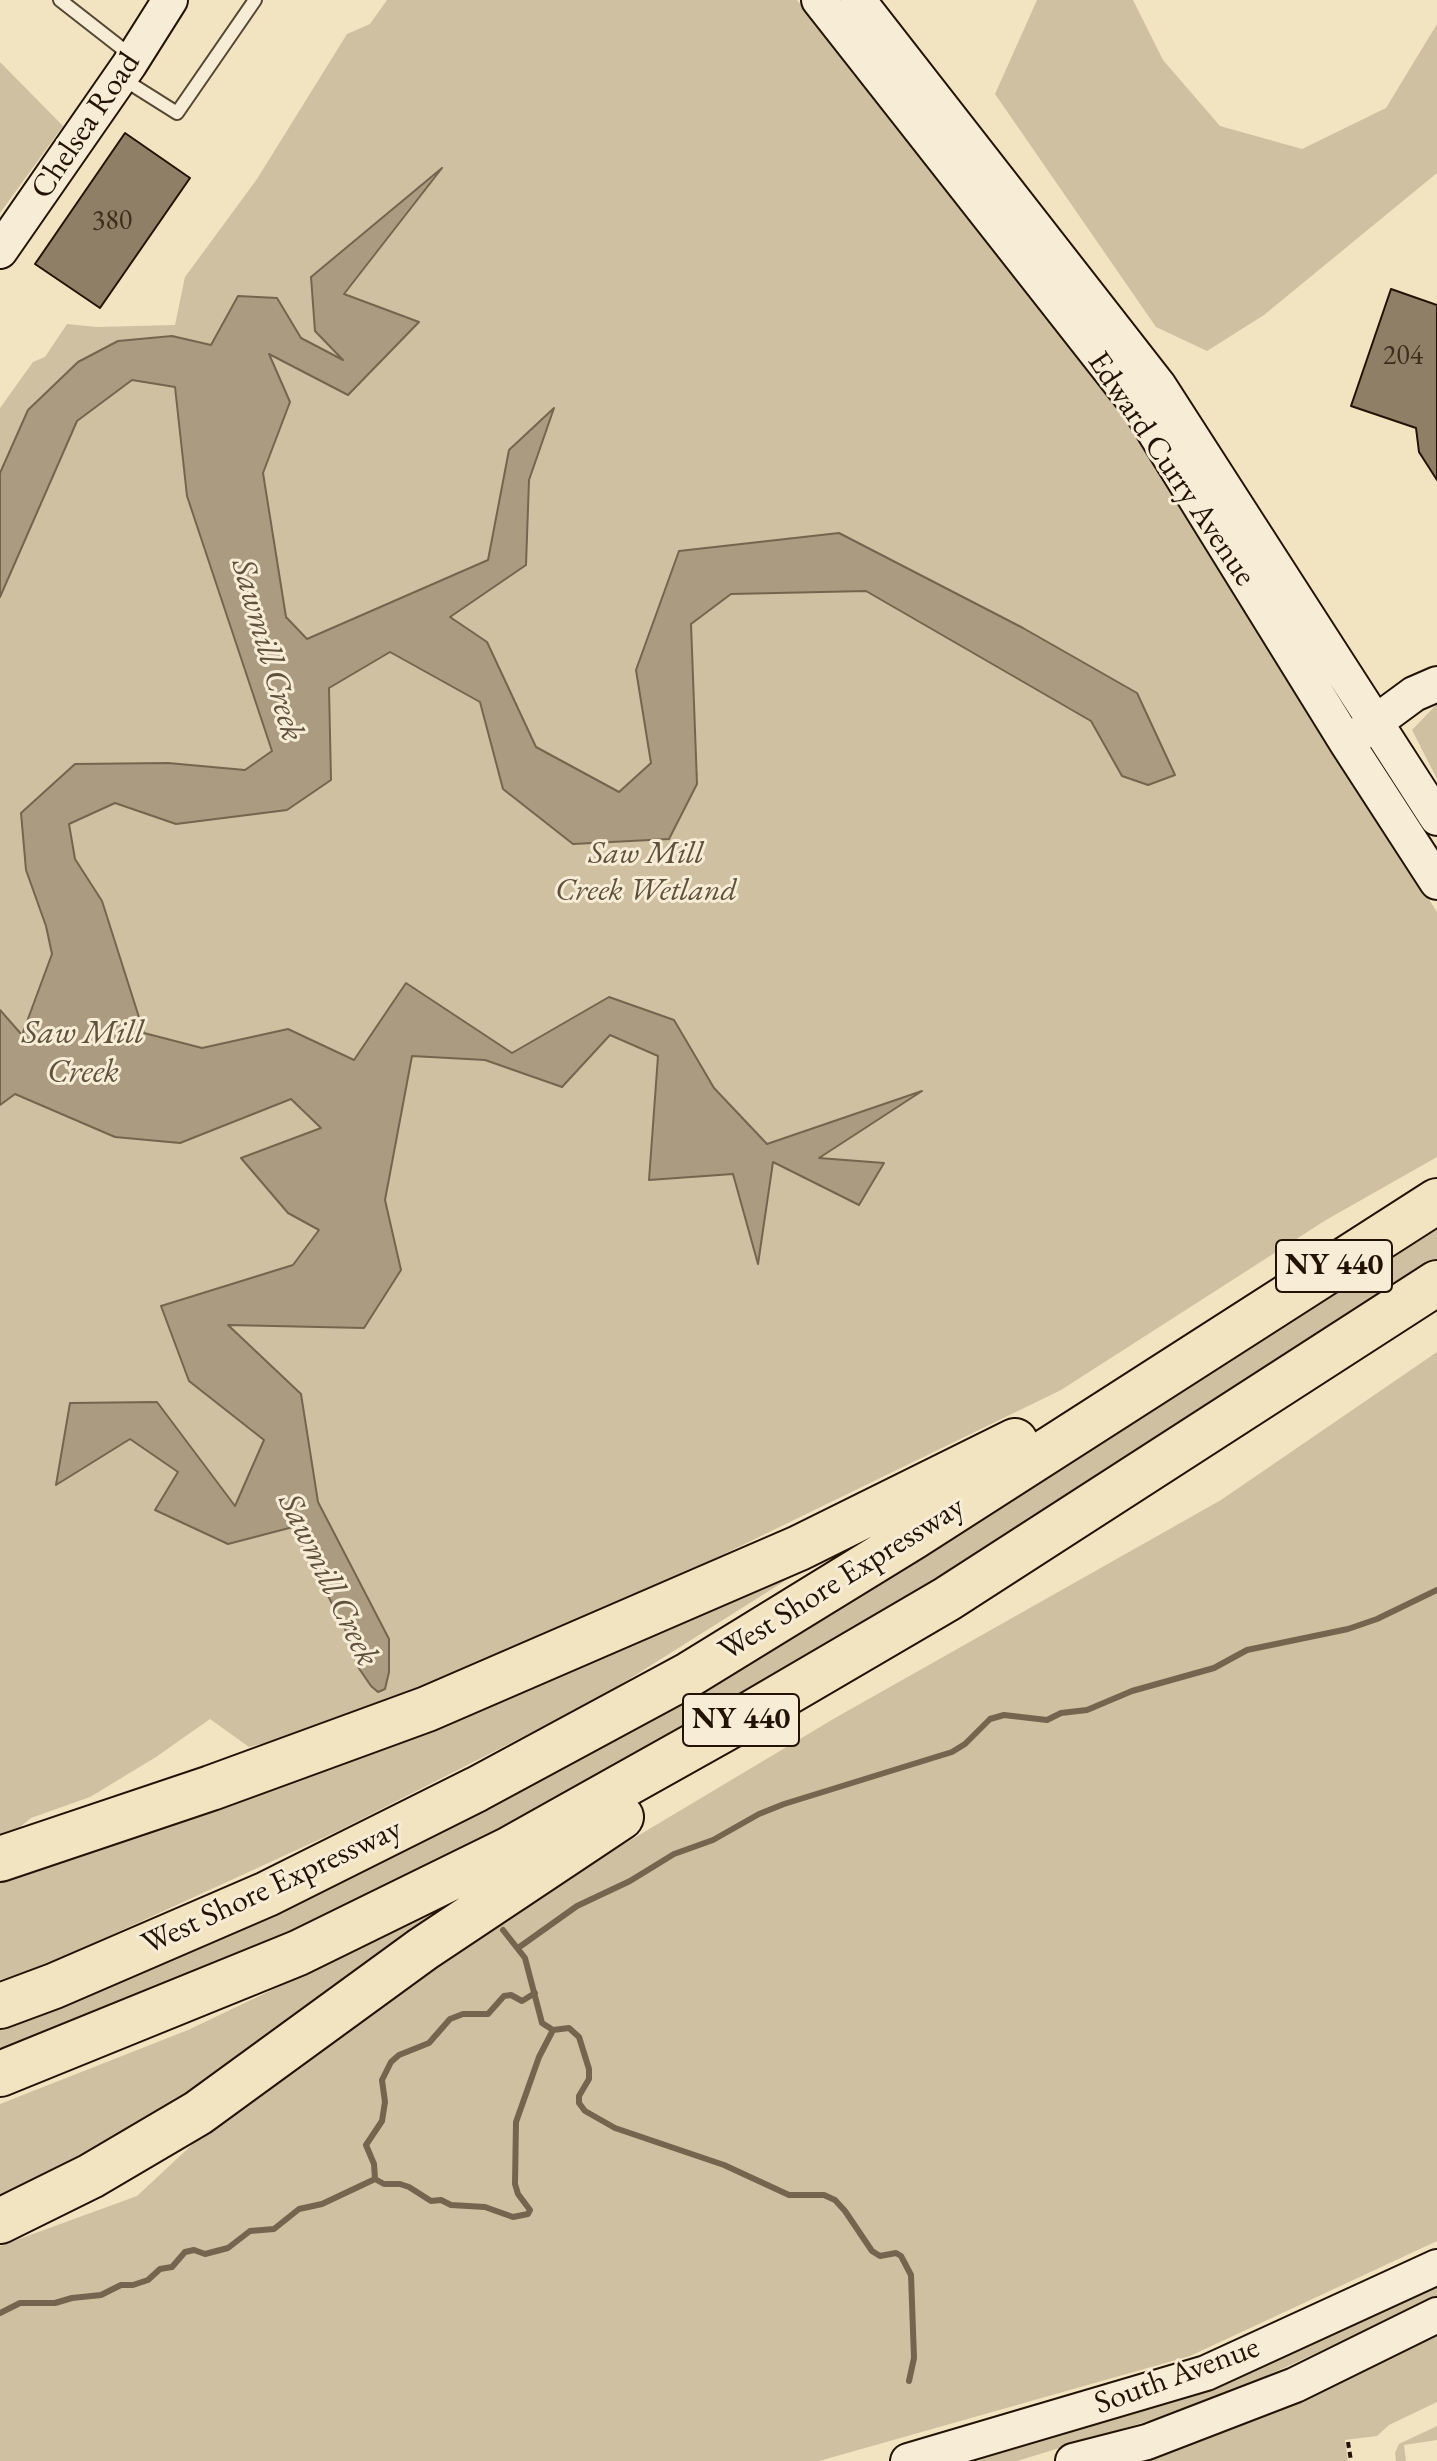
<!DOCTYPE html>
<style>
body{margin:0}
canvas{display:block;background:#f2e3c1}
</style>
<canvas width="1437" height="2461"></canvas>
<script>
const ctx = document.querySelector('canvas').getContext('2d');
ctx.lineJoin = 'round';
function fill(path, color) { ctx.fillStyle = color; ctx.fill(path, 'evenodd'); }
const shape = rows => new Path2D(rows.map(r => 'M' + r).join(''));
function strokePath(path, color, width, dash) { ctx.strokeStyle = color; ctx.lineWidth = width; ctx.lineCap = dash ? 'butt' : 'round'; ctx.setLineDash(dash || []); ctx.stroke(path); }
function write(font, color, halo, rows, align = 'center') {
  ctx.font = font + ' "EB Garamond",serif'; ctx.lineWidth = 6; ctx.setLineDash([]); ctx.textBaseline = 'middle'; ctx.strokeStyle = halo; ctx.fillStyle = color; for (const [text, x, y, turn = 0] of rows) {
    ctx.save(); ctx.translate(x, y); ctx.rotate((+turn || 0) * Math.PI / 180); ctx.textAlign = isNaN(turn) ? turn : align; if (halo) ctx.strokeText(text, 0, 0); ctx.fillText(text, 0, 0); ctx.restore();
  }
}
fill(shape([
 [387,0,797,0,1123,413,1265,646,1437,912,1437,1157,1326,1220,1061,1390,529,1649,317,1730,249,1747,210,1719,156,1757,90,1797,31,1818,0,1843,0,408,33,362,45,357,67,324,97,327,175,325,185,277,257,179,347,34,370,24],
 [1037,0,1133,0,1163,60,1220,126,1302,149,1386,108,1437,24,1437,173,1264,315,1207,351,1156,327,995,94],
 [0,62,63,126,0,213],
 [1437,704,1437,779,1412,730],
 [1437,1228,1437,1259,1053,1506,816,1654,604,1778,286,1939,0,2053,0,2026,666,1707],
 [1437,1352,1437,2241,1190,2356,819,2461,0,2461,0,2246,137,2196,225,2114,342,2030,584,1868,835,1718,1221,1500],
 [842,1545,599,1698,338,1831,48,1964,0,1980,0,1876],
 [488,1887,227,2080,0,2200,0,2104,188,2030],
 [1437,2283,1437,2298,1207,2403,1017,2461,970,2461,1210,2387],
 [1437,2327,1437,2402,1389,2425,1377,2436,1345,2440,1348,2461,1126,2461],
 [1437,2426,1437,2440,1404,2445,1406,2461,1396,2461,1395,2453,1399,2444]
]), '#cfc0a1');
const water = shape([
 [442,168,344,294,419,322,348,395,269,354,290,402,263,473,286,617,307,639,488,560,509,450,554,408,529,480,526,565,450,617,487,642,536,747,619,792,651,763,636,670,679,551,839,533,1023,628,1137,693,1175,775,1148,785,1122,776,1091,721,866,591,731,594,691,624,697,784,669,839,573,844,503,789,480,702,390,652,329,688,331,780,287,810,176,824,115,803,69,824,75,859,102,901,144,1033,202,1048,288,1029,354,1060,406,983,512,1053,609,997,674,1020,714,1088,767,1144,922,1091,819,1158,884,1163,859,1205,773,1162,758,1264,733,1174,649,1180,658,1056,610,1035,562,1087,485,1060,412,1056,385,1200,401,1270,364,1328,228,1325,301,1394,318,1502,389,1639,389,1672,385,1689,378,1692,371,1686,358,1667,345,1629,293,1527,228,1544,155,1510,178,1472,130,1439,56,1485,70,1403,157,1402,235,1506,264,1440,189,1381,161,1306,293,1265,319,1230,288,1213,241,1158,321,1128,291,1099,180,1143,115,1137,15,1094,0,1105,0,1010,22,1035,52,954,46,926,26,870,21,813,75,764,168,763,245,770,272,751,187,496,175,387,132,380,77,421,0,597,0,473,28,410,78,362,118,341,172,336,211,345,238,296,277,298,301,338,343,360,315,331,311,277,442,168]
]);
fill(water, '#ab9c81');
strokePath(water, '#74654f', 2);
strokePath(shape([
 [503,1930,525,1958,542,2023,553,2030,569,2028,579,2037,589,2069,589,2079,579,2096,579,2103,585,2111,615,2128,724,2165,789,2195,824,2195,835,2200,845,2211,872,2251,880,2256,896,2253,901,2256,911,2275,914,2358,909,2381],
 [518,1948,577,1906,630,1881,674,1854,713,1840,759,1814,784,1804,952,1752,965,1744,990,1719,1004,1715,1047,1720,1061,1713,1087,1710,1132,1691,1214,1668,1247,1650,1348,1629,1377,1619,1437,1590],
 [375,2179,374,2164,366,2145,382,2121,385,2102,382,2080,391,2062,399,2055,429,2043,450,2019,463,2014,488,2014,504,1996,511,1995,522,2001,535,1993],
 [0,2313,20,2303,55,2303,72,2298,101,2295,121,2285,133,2285,148,2280,160,2269,172,2267,185,2252,194,2250,205,2254,228,2248,250,2231,274,2229,299,2209,322,2204,375,2179,384,2184,400,2184,409,2187,431,2201,441,2200,451,2205,485,2207,513,2217,528,2214,530,2210,518,2194,515,2184,516,2122,539,2057,553,2030]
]), '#74654f', 6);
const building = shape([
 [125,133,190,178,100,308,35,264,125,133],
 [1391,289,1437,305,1437,480,1419,452,1416,428,1351,406,1391,289]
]);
fill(building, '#8e7f66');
strokePath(building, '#221304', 2);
const lane = shape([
 [60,0,133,57],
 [123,79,177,113,255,0]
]);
const secondary = shape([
 [819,0,1139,407,1347,743,1437,882],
 [858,0,1159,386,1437,818],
 [0,251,129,65,170,0],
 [1357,736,1414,694,1437,684],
 [908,2461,1206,2373,1437,2267],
 [1073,2461,1147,2442,1295,2385,1437,2315]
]);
const highway = shape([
 [0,1859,211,1788,427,1709,799,1548,1015,1441],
 [0,2006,54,1986,267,1894,477,1789,690,1674,913,1537,1437,1201],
 [0,2074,298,1953,510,1849,735,1723,947,1599,1437,1283],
 [0,2221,91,2176,198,2113,423,1949,621,1817]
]);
strokePath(lane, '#564733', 16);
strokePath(secondary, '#221304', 38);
strokePath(highway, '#221304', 48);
strokePath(shape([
 [1348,2442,1351,2461]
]), '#221304', 4, [6, 4]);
strokePath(lane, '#f7edd7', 12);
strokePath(secondary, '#f7edd7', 34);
strokePath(highway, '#f2e3c1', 44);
write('28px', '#3d2e1c', null, [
 ["380",112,221],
 ["204",1403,356]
]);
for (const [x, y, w] of [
 [1334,1266,116],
 [741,1720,116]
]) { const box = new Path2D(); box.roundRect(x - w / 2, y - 26, w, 52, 6); ctx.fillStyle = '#f7edd7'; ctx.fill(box); strokePath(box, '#221304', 2); }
write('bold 30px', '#221304', null, [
 ["NY 440",1334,1266],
 ["NY 440",741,1720]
]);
write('32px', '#221304', '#f7edd7', [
 ["Chelsea Road",86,126,-56],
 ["Edward Curry Avenue",1171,469,56],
 ["West Shore Expressway",842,1579,-32],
 ["West Shore Expressway",272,1887,-25],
 ["South Avenue",1177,2376,-20]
]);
write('italic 32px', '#5f503b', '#f7edd7', [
 ["Saw Mill",646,854],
 ["Creek Wetland",646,891]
]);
write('italic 34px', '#60513c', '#f7edd7', [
 ["Sawmill Creek",267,650,74],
 ["Saw Mill",83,1034],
 ["Creek",83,1073],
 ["Sawmill Creek",328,1580,64]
]);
</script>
